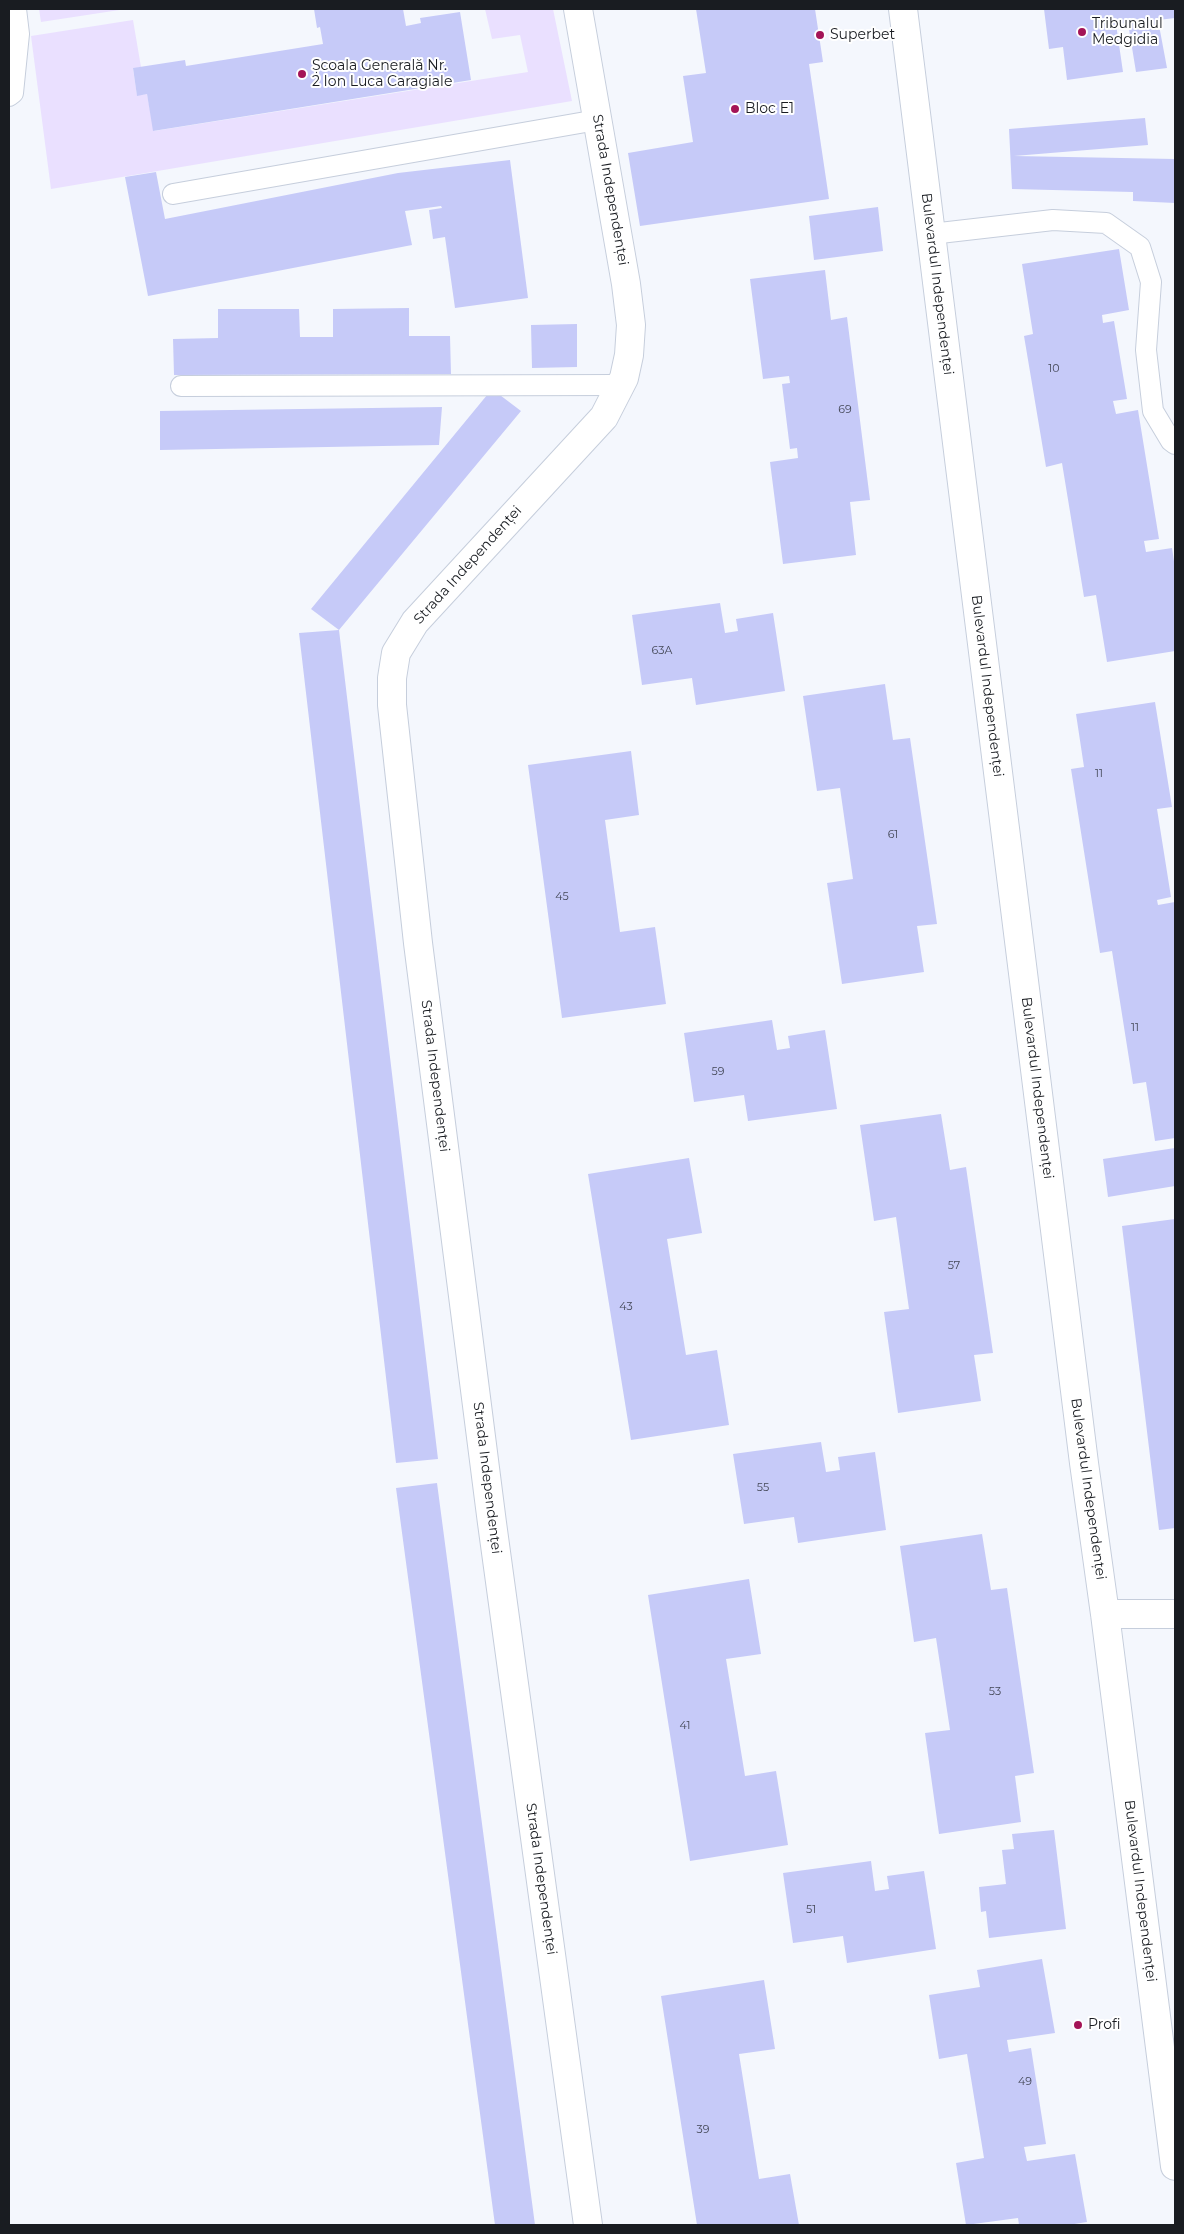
<!DOCTYPE html>
<meta charset="utf-8">
<style>
body{margin:0}
#map{position:relative;width:1184px;height:2234px;overflow:hidden;background:#f4f7fd;font-family:Montserrat,sans-serif}
canvas{display:block}
.frame{position:absolute;inset:0;border:10px solid #191c21;pointer-events:none}
</style>
<div id="map">
<canvas width="1184" height="2234"></canvas>
<div class="frame"></div>
</div>
<script>
const ctx = document.querySelector('canvas').getContext('2d');
ctx.lineJoin = 'round';
function fill(path, color) { ctx.fillStyle = color; ctx.fill(path, 'evenodd'); }
const shape = rows => new Path2D(rows.map(r => 'M' + r).join(''));
function strokePath(path, color, width, dash) { ctx.strokeStyle = color; ctx.lineWidth = width; ctx.lineCap = dash ? 'butt' : 'round'; ctx.setLineDash(dash || []); ctx.stroke(path); }
function write(font, color, halo, rows, align = 'center') {
  ctx.font = font + ' Montserrat,sans-serif'; ctx.lineWidth = 4; ctx.setLineDash([]); ctx.textBaseline = 'middle'; ctx.strokeStyle = halo; ctx.fillStyle = color; for (const [text, x, y, turn = 0] of rows) {
    ctx.save(); ctx.translate(x, y); ctx.rotate((+turn || 0) * Math.PI / 180); ctx.textAlign = isNaN(turn) ? turn : align; if (halo) ctx.strokeText(text, 0, 0); ctx.fillText(text, 0, 0); ctx.restore();
  }
}
fill(shape([
 [39,9,126,9,41,22],
 [485,9,553,9,572,101,51,189,31,36,133,20,141,67,133,69,137,95,147,94,154,131,528,72,520,35,492,39]
]), '#eae0ff');
fill(shape([
 [314,9,403,9,406,26,421,23,420,18,460,12,471,80,153,131,147,94,137,96,133,68,185,60,186,66,323,44,320,27,317,28],
 [696,9,815,9,823,62,809,64,829,199,640,226,628,153,693,142,683,76,706,73],
 [1044,9,1175,9,1175,18,1158,20,1167,68,1136,72,1128,23,1116,24,1123,72,1067,80,1063,47,1049,49],
 [1145,118,1148,145,1014,156,1175,159,1175,203,1133,201,1133,192,1012,189,1009,129],
 [510,160,528,298,455,308,445,237,433,239,429,210,442,208,441,206,405,211,412,245,148,296,125,177,156,172,165,219,398,173],
 [878,207,883,251,814,260,809,216],
 [1119,249,1129,310,1102,315,1103,323,1114,321,1127,399,1113,401,1116,414,1138,410,1159,539,1144,541,1146,552,1172,548,1175,568,1175,651,1107,662,1096,595,1084,597,1062,463,1046,467,1024,336,1033,334,1022,264],
 [825,270,831,320,847,317,870,500,850,502,856,555,783,564,770,462,798,458,797,448,790,449,782,384,790,383,789,376,763,379,750,279],
 [409,308,409,336,450,336,451,374,174,375,173,339,218,338,218,309,299,309,300,337,333,337,333,309],
 [577,324,577,367,532,368,531,325],
 [492,389,521,411,339,630,438,1459,396,1463,299,633,339,630,311,609],
 [442,407,439,445,160,450,160,411],
 [720,603,725,633,738,631,736,619,773,613,785,691,696,705,692,678,642,685,632,615],
 [885,684,893,740,910,738,937,924,917,926,924,972,842,984,827,883,853,879,840,788,817,791,803,696],
 [1155,702,1172,807,1157,809,1171,897,1157,900,1158,905,1175,902,1175,1138,1155,1141,1146,1082,1133,1084,1112,951,1100,953,1071,769,1084,767,1076,714],
 [631,751,639,815,605,820,620,932,655,927,666,1004,562,1018,528,765],
 [772,1020,777,1050,790,1048,788,1036,825,1030,837,1109,748,1121,744,1095,694,1102,684,1033],
 [941,1114,950,1170,966,1167,993,1353,974,1355,981,1401,898,1413,884,1312,909,1309,896,1217,874,1221,860,1125],
 [1175,1148,1175,1186,1108,1197,1103,1159],
 [689,1158,702,1233,667,1239,686,1355,717,1350,729,1425,631,1440,588,1174],
 [1175,1219,1175,1528,1159,1530,1122,1226],
 [821,1442,826,1472,840,1470,838,1457,875,1452,886,1530,798,1543,794,1517,744,1524,733,1454],
 [437,1483,535,2225,495,2225,396,1488],
 [982,1534,991,1590,1007,1588,1034,1773,1015,1776,1021,1822,939,1834,925,1733,950,1730,936,1638,914,1642,900,1546],
 [749,1579,761,1654,726,1659,745,1776,776,1771,788,1845,690,1861,648,1595],
 [1054,1830,1066,1929,989,1938,986,1911,981,1912,979,1887,1006,1884,1002,1850,1014,1849,1012,1834],
 [871,1861,875,1891,889,1889,887,1876,924,1871,936,1949,847,1963,843,1936,793,1943,783,1873],
 [1042,1959,1055,2033,1007,2040,1009,2052,1031,2048,1046,2144,1024,2147,1027,2161,1075,2154,1087,2222,1068,2225,1019,2225,1018,2218,966,2225,956,2163,984,2158,967,2054,939,2059,929,1995,980,1987,977,1970],
 [764,1980,775,2049,739,2054,759,2179,790,2174,799,2225,697,2225,661,1996]
]), '#c6caf8');
const lane = shape([
 [9,96,13,93,19,34,16,9],
 [173,194,597,120],
 [931,234,1053,220,1106,223,1140,247,1151,282,1146,350,1153,411,1171,441,1175,444],
 [181,386,620,385]
]);
const street = shape([
 [578,9,626,284,631,325,629,355,624,378,604,417,415,622,396,653,392,678,392,705,418,943,492,1523,588,2225]
]);
const secondary = shape([
 [903,9,1084,1463,1105,1614,1175,2166],
 [1105,1614,1175,1614]
]);
strokePath(lane, '#c6cedc', 22);
strokePath(street, '#c6cedc', 30);
strokePath(secondary, '#c6cedc', 30);
strokePath(lane, '#fff', 20);
strokePath(street, '#fff', 28);
strokePath(secondary, '#fff', 28);
for (const [x, y, r, color] of [
 [1082,32,5,"#a41457"],
 [820,35,5,"#a41457"],
 [302,74,5,"#a41457"],
 [735,109,5,"#a41457"],
 [1078,2025,5,"#a41457"]
]) { const dot = new Path2D(); dot.arc(x, y, r, 0, 2 * Math.PI); ctx.fillStyle = color; ctx.fill(dot); strokePath(dot, '#fff', 2); }
write('11px', '#444857', null, [
 ["10",1054,369],
 ["69",845,410],
 ["63A",662,651],
 ["11",1099,774],
 ["61",893,835],
 ["45",562,897],
 ["11",1135,1028],
 ["59",718,1072],
 ["57",954,1266],
 ["43",626,1307],
 ["55",763,1488],
 ["53",995,1692],
 ["41",685,1726],
 ["51",811,1910],
 ["49",1025,2082],
 ["39",703,2130]
]);
write('14px', '#191c21', '#fff', [
 ["Tribunalul",1092,24],
 ["Medgidia",1092,40],
 ["Superbet",830,35],
 ["Școala Generală Nr.",312,66],
 ["2 Ion Luca Caragiale",312,82],
 ["Bloc E1",745,109],
 ["Profi",1088,2025]
], 'left');
write('14px', '#191c21', '#fff', [
 ["Strada Independenței",610,190,80],
 ["Bulevardul Independenței",937,284,83],
 ["Strada Independenței",468,565,-48],
 ["Bulevardul Independenței",987,686,83],
 ["Strada Independenței",435,1076,83],
 ["Bulevardul Independenței",1037,1088,83],
 ["Strada Independenței",487,1478,83],
 ["Bulevardul Independenței",1088,1489,82],
 ["Strada Independenței",541,1879,82],
 ["Bulevardul Independenței",1140,1891,83]
]);
</script>
